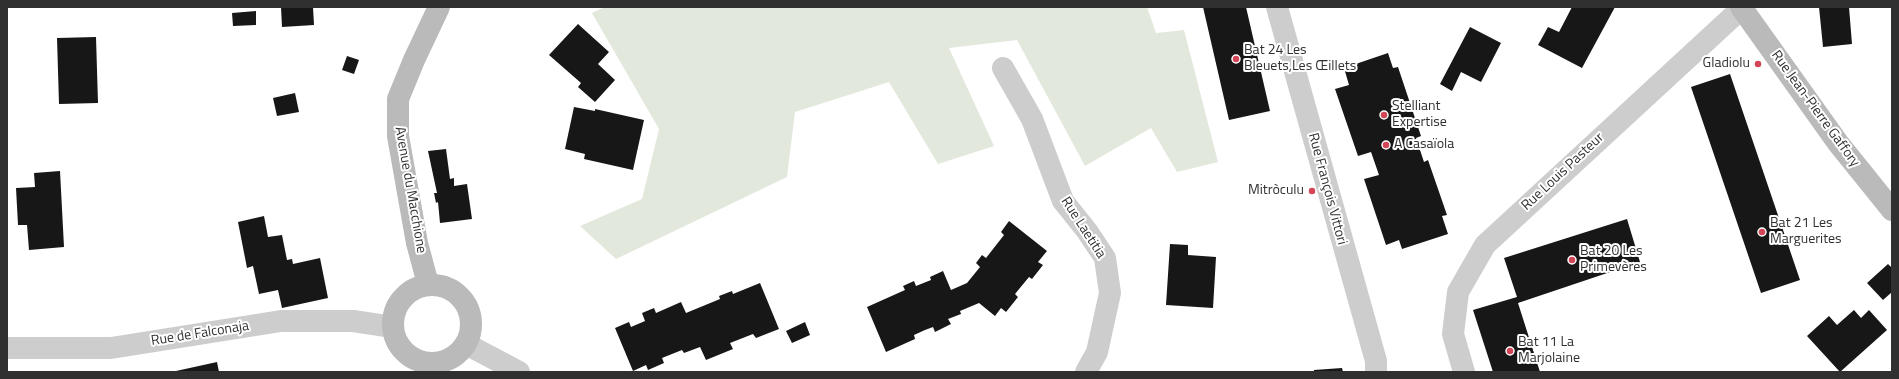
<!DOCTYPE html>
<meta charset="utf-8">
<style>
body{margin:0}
#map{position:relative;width:1899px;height:379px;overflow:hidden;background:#fff;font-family:"Titillium Web",sans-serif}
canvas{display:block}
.frame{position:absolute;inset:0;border:8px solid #303030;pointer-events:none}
</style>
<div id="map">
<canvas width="1899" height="379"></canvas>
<div class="frame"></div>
</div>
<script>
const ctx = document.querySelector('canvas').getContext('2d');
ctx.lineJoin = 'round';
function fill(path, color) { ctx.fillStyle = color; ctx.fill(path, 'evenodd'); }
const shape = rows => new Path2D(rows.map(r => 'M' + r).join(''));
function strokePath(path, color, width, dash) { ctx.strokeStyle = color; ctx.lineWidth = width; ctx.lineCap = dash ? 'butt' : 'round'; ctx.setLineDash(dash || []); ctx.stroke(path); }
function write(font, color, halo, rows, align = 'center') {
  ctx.font = font + ' "Titillium Web",sans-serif'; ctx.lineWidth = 4; ctx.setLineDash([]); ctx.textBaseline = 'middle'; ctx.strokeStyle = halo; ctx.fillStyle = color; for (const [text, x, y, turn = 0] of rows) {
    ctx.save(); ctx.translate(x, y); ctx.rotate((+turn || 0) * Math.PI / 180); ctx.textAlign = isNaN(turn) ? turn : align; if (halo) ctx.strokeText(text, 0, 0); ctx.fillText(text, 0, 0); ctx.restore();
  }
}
fill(shape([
 [605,7,1147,7,1156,33,1184,30,1218,162,1177,172,1151,128,1085,166,1017,40,949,48,994,146,938,164,889,82,795,112,787,177,616,259,580,226,642,199,659,129,592,13]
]), '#e3e8dc');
fill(shape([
 [281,7,313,7,314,25,282,27],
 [1203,7,1246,7,1270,111,1229,120],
 [1572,7,1615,7,1582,68,1538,45,1548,27,1559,32],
 [1819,7,1849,7,1852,44,1823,47],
 [256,11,256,25,233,26,232,13],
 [578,24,609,52,598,64,615,80,595,102,578,87,581,83,549,55],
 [1470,27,1501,43,1481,82,1461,72,1452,91,1440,84],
 [96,37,98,103,59,104,57,38],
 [1388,53,1393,68,1398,67,1421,136,1416,138,1424,162,1428,160,1447,215,1442,216,1448,234,1402,249,1399,240,1386,245,1364,179,1379,175,1371,152,1358,156,1335,89,1349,85,1344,68],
 [347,56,359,60,354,74,342,70],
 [1730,74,1800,280,1761,293,1691,87],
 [295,93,299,112,277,116,273,98],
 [574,107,595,111,595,109,644,120,633,170,584,159,585,154,565,149],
 [446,149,450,179,454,178,454,186,467,184,472,219,440,223,438,202,436,203,434,193,437,193,428,151],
 [60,171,64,247,29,250,27,225,18,225,16,188,35,187,34,173],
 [264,216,268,237,282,235,287,260,292,259,293,264,320,258,328,298,282,308,278,290,259,294,253,266,247,268,238,222],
 [1627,219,1640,262,1518,303,1540,372,1493,372,1473,310,1517,297,1504,258],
 [1009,221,1047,251,1038,262,1043,265,1032,279,1029,277,1015,294,1018,297,1006,312,1001,308,995,316,979,303,960,311,961,314,948,319,951,324,935,332,933,327,925,330,914,335,915,339,886,352,867,307,905,290,903,286,914,281,916,286,931,280,930,277,943,271,951,290,967,283,980,267,976,263,982,255,986,258,1004,235,1001,232],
 [1170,244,1188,245,1188,255,1216,257,1213,308,1166,305],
 [1888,264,1892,268,1892,292,1883,300,1867,283],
 [760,283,779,329,756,338,753,334,730,343,733,349,706,360,700,347,684,353,682,350,662,358,664,363,648,370,646,365,633,371,615,328,629,322,631,327,645,321,642,313,654,308,656,313,681,302,686,313,720,299,719,296,732,291,733,294],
 [1854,310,1861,318,1869,310,1887,330,1840,372,1807,336,1829,316,1837,325],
 [805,322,810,335,792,343,786,331],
 [217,362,219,372,176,372,176,371],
 [1342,368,1343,372,1314,372,1314,370]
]), '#171717');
strokePath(shape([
 [1277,7,1376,361,1376,372],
 [1003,68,1032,119,1063,201,1087,231,1105,258,1110,293,1097,352,1086,372],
 [466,344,519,372],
 [7,348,111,348,281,321,353,321,393,327],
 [1464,372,1453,334,1458,292,1485,245,1742,8]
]), '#cdcdcd', 22);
strokePath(shape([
 [1741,7,1838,143,1892,210],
 [428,284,417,243,398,136,398,99,414,60,439,7],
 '393 324a39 39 0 1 1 78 0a39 39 0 1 1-78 0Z'
]), '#bababa', 22);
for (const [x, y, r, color] of [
 [1236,59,4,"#d24657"],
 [1758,64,4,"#d24657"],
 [1384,115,4,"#d24657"],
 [1386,145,4,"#d24657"],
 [1312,191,4,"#d24657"],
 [1762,232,4,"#d24657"],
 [1572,260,4,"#d24657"],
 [1510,351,4,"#d24657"]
]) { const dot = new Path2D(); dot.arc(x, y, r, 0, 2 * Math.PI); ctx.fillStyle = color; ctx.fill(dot); strokePath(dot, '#fff', 1.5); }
write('14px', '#303030', '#fff', [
 ["Bat 24 Les",1244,51],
 ["Bleuets,Les Œillets",1244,67],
 ["Gladiolu",1750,64,"right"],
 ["Stelliant",1392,107],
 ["Expertise",1392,123],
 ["A Casaïola",1394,145],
 ["Mitròculu",1304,191,"right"],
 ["Bat 21 Les",1770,224],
 ["Marguerites",1770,240],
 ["Bat 20 Les",1580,252],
 ["Primevères",1580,268],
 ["Bat 11 La",1518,343],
 ["Marjolaine",1518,359]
], 'left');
write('14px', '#303030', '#fff', [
 ["Rue Jean-Pierre Gaffory",1815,109,54],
 ["Rue Louis Pasteur",1563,172,-43],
 ["Rue François Vittori",1327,189,75],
 ["Avenue du Macchione",410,190,80],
 ["Rue Laetitia",1083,228,57],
 ["Rue de Falconaja",200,334,-9]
]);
</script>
